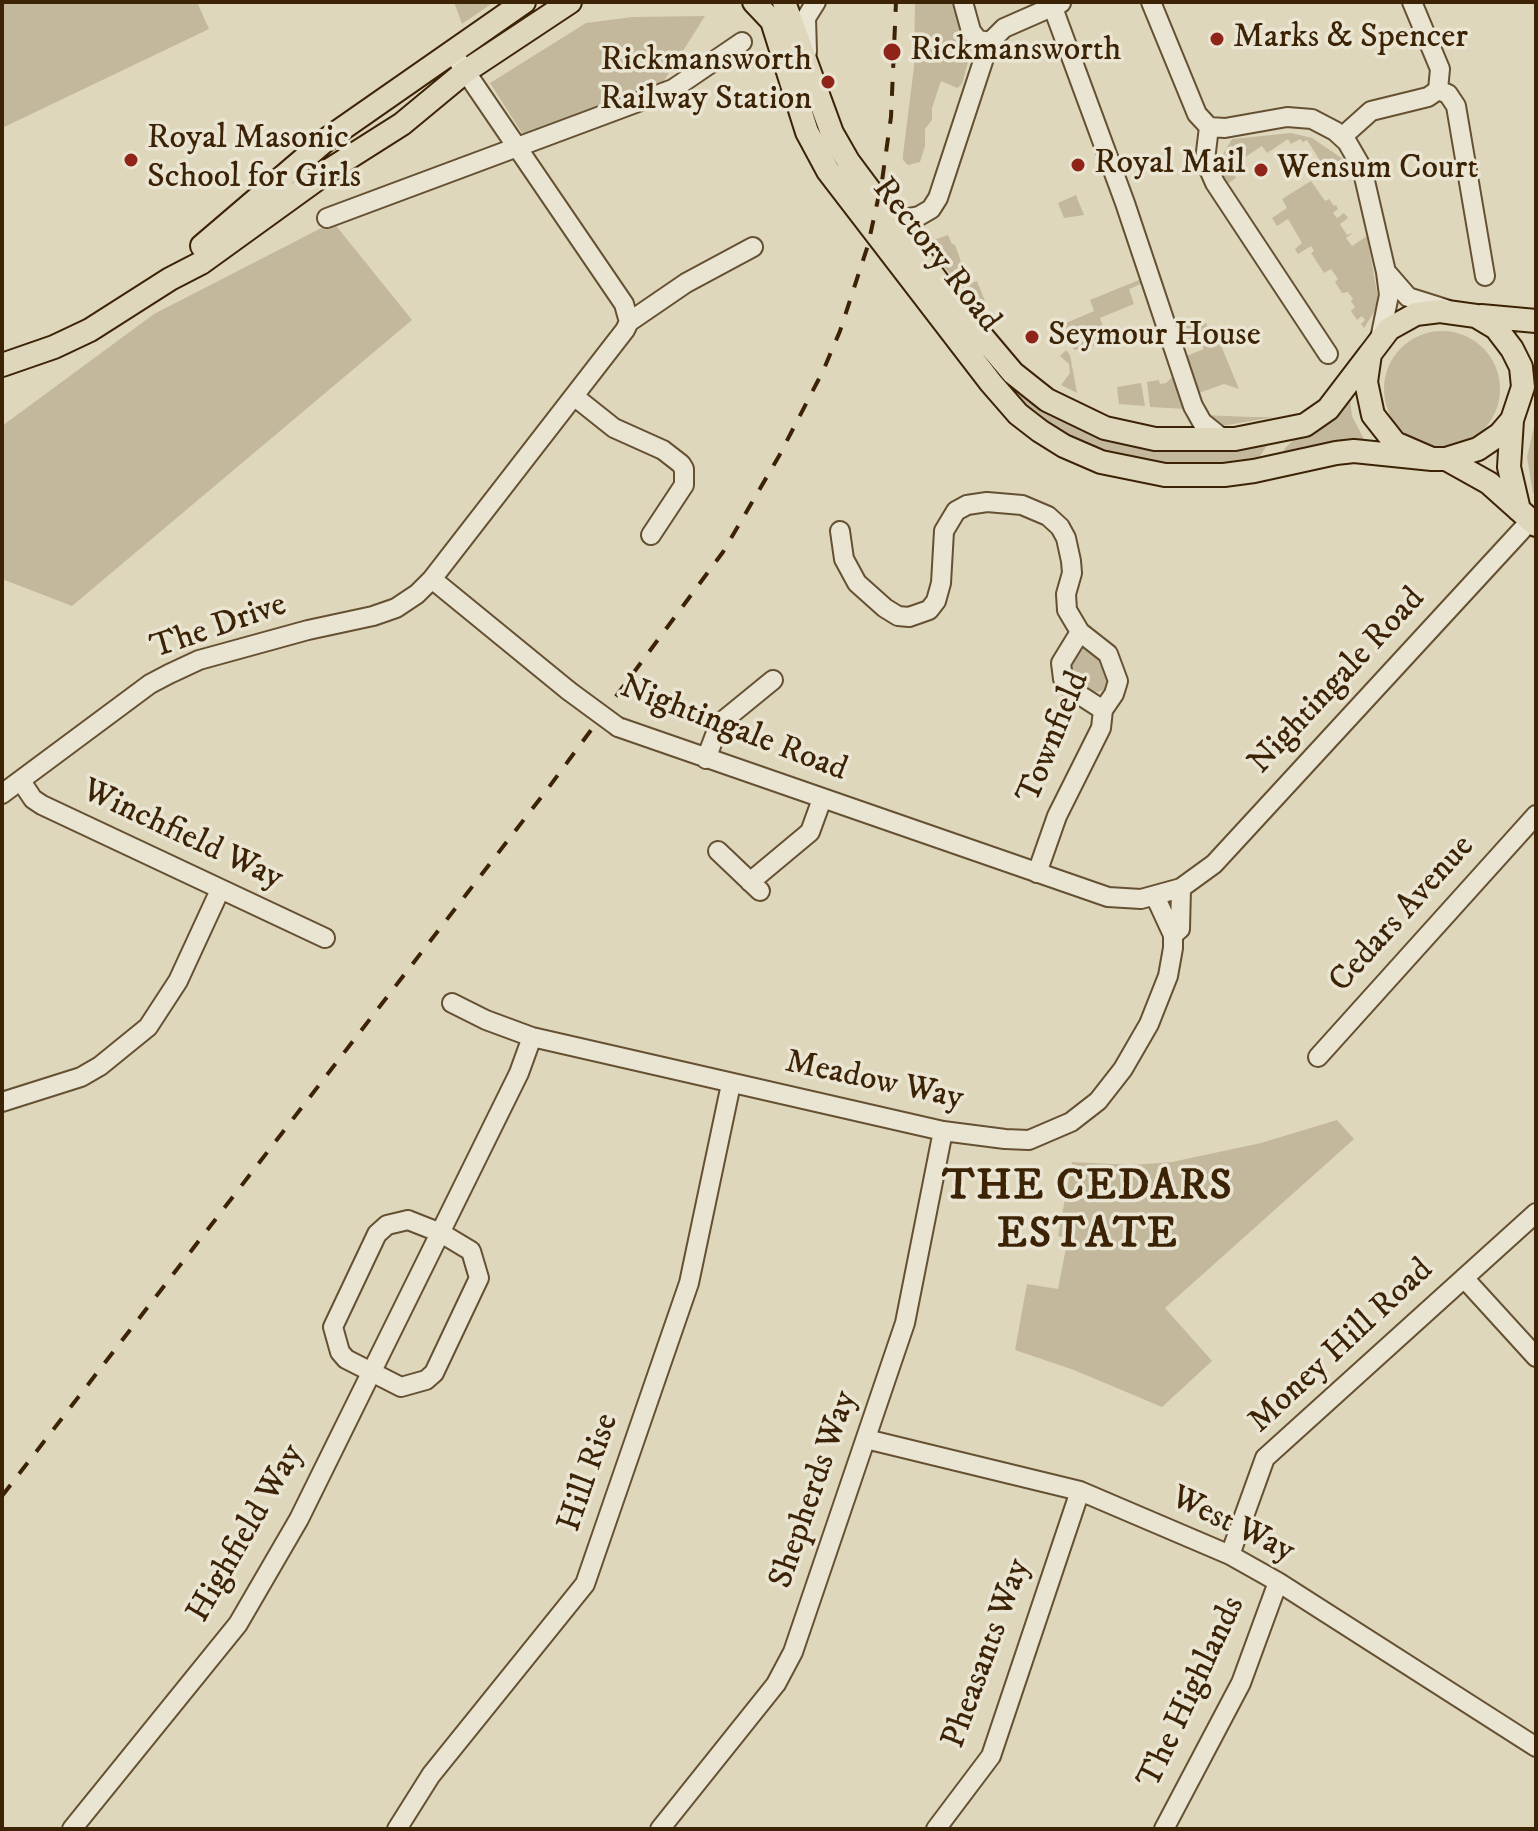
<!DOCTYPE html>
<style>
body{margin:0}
#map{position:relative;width:1538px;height:1831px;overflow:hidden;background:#dfd7bb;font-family:"IM FELL DW Pica",serif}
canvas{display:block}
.frame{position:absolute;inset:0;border:4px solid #3c2305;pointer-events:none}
</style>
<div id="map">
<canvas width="1538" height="1831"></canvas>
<div class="frame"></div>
</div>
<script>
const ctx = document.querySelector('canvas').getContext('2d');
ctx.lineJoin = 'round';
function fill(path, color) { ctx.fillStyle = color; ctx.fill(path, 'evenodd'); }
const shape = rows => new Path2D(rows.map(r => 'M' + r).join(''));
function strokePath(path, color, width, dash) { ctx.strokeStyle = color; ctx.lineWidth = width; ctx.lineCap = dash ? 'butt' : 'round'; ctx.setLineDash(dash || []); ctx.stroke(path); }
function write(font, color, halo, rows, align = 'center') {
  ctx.font = font + ' "IM FELL DW Pica",serif'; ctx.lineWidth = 7; ctx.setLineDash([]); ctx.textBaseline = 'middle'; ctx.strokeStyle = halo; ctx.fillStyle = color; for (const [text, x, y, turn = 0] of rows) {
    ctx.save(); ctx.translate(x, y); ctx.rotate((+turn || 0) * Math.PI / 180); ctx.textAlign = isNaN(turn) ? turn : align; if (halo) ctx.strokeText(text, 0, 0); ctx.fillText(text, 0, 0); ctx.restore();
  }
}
fill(shape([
 [2,2,197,2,209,29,2,128],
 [454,2,494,2,462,24],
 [915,2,949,2,955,8,959,26,973,44,962,84,957,88,941,81,932,108,932,120,925,129,925,146,920,162,908,165,903,160,903,155,914,67],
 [705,16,662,84,549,131,522,133,490,83,586,23,632,17],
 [1291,133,1312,138,1343,159,1326,170,1307,140,1303,142,1300,139,1291,144,1288,139,1267,153,1262,146,1230,167,1236,178,1227,184,1217,164,1232,139],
 [1311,181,1325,201,1329,199,1334,206,1336,205,1338,209,1333,213,1337,218,1344,213,1348,218,1340,224,1347,235,1353,233,1346,238,1352,246,1367,236,1378,298,1374,312,1364,328,1361,324,1365,320,1362,316,1357,320,1351,311,1355,307,1351,301,1353,299,1348,292,1342,293,1335,282,1338,279,1331,269,1324,273,1311,253,1314,251,1311,246,1298,254,1295,249,1302,243,1288,219,1277,226,1272,218,1287,208,1282,199],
 [1076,195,1084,215,1064,218,1058,203],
 [333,222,412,320,72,606,2,579,2,426,154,314],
 [930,230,934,240,948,235,952,244,955,245,967,278,957,282,932,252,925,242],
 [1139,280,1141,284,1129,289,1134,304,1100,318,1109,343,1074,350,1064,324,1094,311,1090,300],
 [977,281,987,306,978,310,960,287],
 [1191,323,1206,323,1215,344,1220,343,1239,389,1224,384,1196,394,1184,357,1204,349,1201,343,1193,347,1184,325],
 '1384 389a58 58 0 1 1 116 0a58 58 0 1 1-116 0Z',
 [1066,350,1070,355,1077,393,1061,385,1070,373,1069,364,1060,356],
 [1178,377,1186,409,1150,407,1147,382,1159,380,1160,384,1166,383,1171,378],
 [998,383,1013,388,1070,424,1100,434,1269,442,1254,466,1200,471,1107,460,1037,423],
 [1141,383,1145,406,1119,404,1117,387],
 [1349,390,1352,416,1368,447,1280,456,1286,447],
 [1202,415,1251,417,1274,417,1222,426],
 [1536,418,1536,491,1533,493,1527,457],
 [1083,648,1090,648,1104,660,1109,680,1105,689,1098,692,1091,691,1074,680,1070,670,1075,652],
 [1337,1120,1354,1139,1165,1308,1212,1361,1162,1407,1074,1370,1015,1350,1027,1284,1058,1289,1068,1238,1058,1236,1072,1162,1132,1165,1172,1162,1261,1143]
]), '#c3b89c');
const minor = shape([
 [963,2,971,31,978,40,990,42],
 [1151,2,1197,114,1209,127],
 [1412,2,1440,69,1438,90,1448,94,1456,106,1485,276],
 [1052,5,1125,203,1193,406,1202,422,1223,439],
 [807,52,806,18,816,2],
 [1209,127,1225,128,1287,117,1312,119,1335,131,1347,142,1362,168,1386,272,1389,295,1380,339],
 [1209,127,1205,160,1215,183,1328,354],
 [1342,137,1371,111,1428,97,1438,90],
 [327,218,673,89,742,42],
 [892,221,919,216,931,209,938,198,989,43,1004,28,1061,3],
 [1388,274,1408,297,1446,309],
 [629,322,686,283,753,247],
 [575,397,614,428,663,450,681,464,684,469,684,485,651,535],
 [840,531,844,559,857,583,885,608,898,616,909,617,929,610,936,601,941,583,944,531,956,511,967,505,987,502,1022,505,1048,516,1060,527,1066,538,1071,561,1072,573,1066,594,1067,610,1080,632,1108,654,1118,681,1114,694,1103,710,1101,728,1057,816,1037,873],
 [432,579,569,691],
 [1080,632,1061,663,1063,679,1072,690,1103,710],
 [618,727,1108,897,1141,899,1181,888,1214,864,1531,520],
 [706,759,717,730,724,720,773,680],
 [21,781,33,799,42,805,325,938],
 [2,794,150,684,169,674,199,660,308,630,373,616,396,608,417,594,432,579,625,330,629,322,624,304,459,62],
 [718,851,760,891],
 [750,882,810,832,822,799],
 [1173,935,1180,929,1181,888],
 [452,1003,486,1020,532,1037,943,1131,1005,1139,1029,1140,1071,1122,1098,1101,1123,1069,1149,1024,1168,976,1173,948,1173,935,1155,896],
 [1318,1057,1536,815],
 [2,1102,81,1077,100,1066,148,1027,178,981,220,890],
 [408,1220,441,1233,471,1251,479,1278,434,1373,426,1380,401,1387,346,1359,340,1352,333,1327,377,1234,387,1225,408,1220],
 [1464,1278,1536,1357],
 [866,1439,1080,1491,1230,1555,1278,1582,1536,1747],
 [1230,1555,1265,1458,1536,1213],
 [72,1829,238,1624,299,1519,519,1073,532,1037],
 [397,1829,431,1775,585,1584,689,1283,731,1084],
 [660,1829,776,1684,793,1652,905,1323,943,1131],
 [936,1829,991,1756,1080,1491],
 [1164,1829,1241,1683,1278,1582]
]);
const major = shape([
 [754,2,772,21,807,132,828,171,991,383,1018,414,1040,431,1064,446,1101,462,1165,475,1224,475,1254,471,1336,453,1354,451,1432,459],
 [784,2,832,133,848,161,953,302,1013,373,1047,400,1105,428,1155,439,1235,439,1305,425,1328,409,1370,354],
 [202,246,326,140,524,2],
 [1440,311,1476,316,1496,328,1512,349,1521,367,1523,387,1512,420,1500,434,1478,449,1446,459,1432,459,1395,443,1373,415,1366,382,1370,354,1389,329,1416,314,1440,311],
 [1481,316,1536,321],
 [2,365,54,347,90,330,170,279,201,263,331,169,402,124,466,71,570,2],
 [1512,420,1509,467,1519,510],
 [1446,459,1489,483,1536,525]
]);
strokePath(minor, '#655032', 22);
strokePath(major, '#3c2305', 26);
strokePath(minor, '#eae5d3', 18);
strokePath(major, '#dfd7bb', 22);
strokePath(shape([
 [2,1496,546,791,723,552,779,456,823,371,840,331,868,245,882,181,891,117,896,2]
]), '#3c2305', 4, [14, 14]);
const minorBridge = shape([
 [569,691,618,727]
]);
strokePath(minorBridge, '#655032', 22, []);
strokePath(minorBridge, '#eae5d3', 18);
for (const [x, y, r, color] of [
 [1217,39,8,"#8f2418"],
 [892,52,10,"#8f2418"],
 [828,82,8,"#8f2418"],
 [131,160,8,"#8f2418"],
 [1078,165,8,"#8f2418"],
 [1261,170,8,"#8f2418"],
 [1032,337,8,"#8f2418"]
]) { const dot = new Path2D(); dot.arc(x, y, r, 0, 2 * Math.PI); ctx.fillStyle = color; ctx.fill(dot); strokePath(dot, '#eae5d3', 3); }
write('34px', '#3c2305', '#eae5d3', [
 ["Marks & Spencer",1233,39],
 ["Rickmansworth",910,52],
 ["Rickmansworth",812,62,"right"],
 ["Railway Station",812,101,"right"],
 ["Royal Masonic",147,140],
 ["School for Girls",147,179],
 ["Royal Mail",1094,165],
 ["Wensum Court",1277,170],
 ["Seymour House",1048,337]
], 'left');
write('34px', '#3c2305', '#eae5d3', [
 ["Rectory Road",935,256,52],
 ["The Drive",219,628,-19],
 ["Nightingale Road",1338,682,-47],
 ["Nightingale Road",733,730,21],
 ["Townfield",1055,738,-68],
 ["Winchfield Way",182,836,25],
 ["Cedars Avenue",1403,915,-48],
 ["Meadow Way",874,1082,12],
 ["Money Hill Road",1342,1347,-43],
 ["Hill Rise",590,1473,-71],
 ["Shepherds Way",815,1490,-71],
 ["West Way",1232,1526,26],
 ["Highfield Way",247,1534,-60],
 ["Pheasants Way",988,1654,-70],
 ["The Highlands",1193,1693,-65]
]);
ctx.letterSpacing = '2px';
write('bold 42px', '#3c2305', '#eae5d3', [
 ["THE CEDARS",1088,1189],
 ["ESTATE",1088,1237]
]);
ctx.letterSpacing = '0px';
</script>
